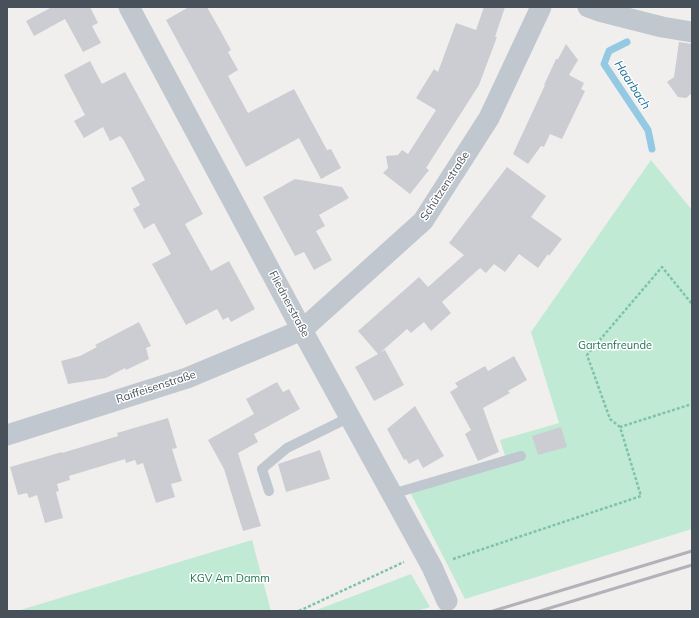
<!DOCTYPE html>
<meta charset="utf-8">
<style>
body{margin:0}
#map{position:relative;width:699px;height:618px;overflow:hidden;background:#f1efee;font-family:Mulish,sans-serif}
canvas{display:block}
.frame{position:absolute;inset:0;border:8px solid #48505a;pointer-events:none}
</style>
<div id="map">
<canvas width="699" height="618"></canvas>
<div class="frame"></div>
</div>
<script>
const ctx = document.querySelector('canvas').getContext('2d');
ctx.lineJoin = 'round';
function fill(path, color) { ctx.fillStyle = color; ctx.fill(path, 'evenodd'); }
const shape = rows => new Path2D(rows.map(r => 'M' + r).join(''));
function strokePath(path, color, width, dash) { ctx.strokeStyle = color; ctx.lineWidth = width; ctx.lineCap = dash ? 'butt' : 'round'; ctx.setLineDash(dash || []); ctx.stroke(path); }
function write(font, color, halo, rows, align = 'center') {
  ctx.font = font + ' Mulish,sans-serif'; ctx.lineWidth = 3; ctx.setLineDash([]); ctx.textBaseline = 'middle'; ctx.strokeStyle = halo; ctx.fillStyle = color; for (const [text, x, y, turn = 0] of rows) {
    ctx.save(); ctx.translate(x, y); ctx.rotate((+turn || 0) * Math.PI / 180); ctx.textAlign = isNaN(turn) ? turn : align; if (halo) ctx.strokeText(text, 0, 0); ctx.fillText(text, 0, 0); ctx.restore();
  }
}
fill(shape([
 [651,160,692,210,692,529,465,599,407,486,505,456,500,440,559,423,531,332],
 [252,540,271,611,17,611],
 [411,574,430,607,417,611,314,611]
]), '#c1ead5');
strokePath(shape([
 [627,42,609,51,604,64,648,130,652,149]
]), '#93c9e2', 7);
fill(shape([
 [52,7,90,7,98,23,92,26,101,43,83,52,65,19,34,36,26,21],
 [189,7,207,7,220,30,231,50,228,52,238,70,228,76,248,113,294,89,327,150,331,149,341,168,321,179,299,138,246,167,166,20],
 [484,7,505,7,495,37,497,37,479,85,426,168,429,170,410,194,383,173,388,168,386,156,398,155,402,150,408,154,436,110,416,98,434,69,438,72,456,23,476,30],
 [679,42,692,44,692,93,686,98,678,97,667,82,674,77],
 [566,44,578,60,569,75,584,83,581,89,585,91,562,139,550,134,544,147,541,146,528,164,513,154,545,85,544,85,556,59,558,59],
 [90,61,102,84,125,72,203,214,185,224,211,271,229,261,255,309,231,322,228,317,223,320,217,309,186,325,152,264,171,254,154,223,144,229,133,209,140,205,131,188,145,180,123,139,120,136,110,141,103,127,84,138,74,121,85,115,64,75],
 [507,167,546,196,531,217,562,239,549,256,548,254,538,268,519,254,505,272,494,264,486,273,480,268,442,302,451,313,431,331,424,322,411,333,407,329,381,352,385,350,404,385,374,401,355,367,378,354,358,331,419,277,428,287,464,255,449,243],
 [295,179,342,187,349,198,319,215,325,226,316,231,332,260,314,270,304,252,295,256,263,197],
 [139,322,151,346,146,348,149,359,126,370,125,368,106,378,68,384,61,361,80,356,97,347,95,345],
 [514,356,527,380,508,391,510,393,483,408,499,452,478,461,465,434,471,430,450,392,458,387,455,383,485,366,488,371],
 [277,382,283,392,289,389,300,409,254,434,258,442,238,453,261,526,243,531,224,469,208,440,254,414,246,399],
 [415,406,444,456,423,468,418,459,409,464,406,459,404,460,387,429],
 [168,418,177,448,172,449,182,481,171,484,175,497,156,503,143,463,137,465,135,460,126,463,125,459,69,476,70,480,57,484,59,491,56,492,63,518,45,523,37,495,29,498,27,493,18,495,10,467,62,452,62,453,118,436,117,433],
 [561,427,567,447,538,455,532,436],
 [320,450,330,479,286,492,278,464]
]), '#cccdd2');
strokePath(shape([
 [620,427,610,419,587,355,662,267,692,304],
 [453,559,641,496,620,427,692,404],
 [299,611,404,562]
]), '#7dc4a9', 2.5, [3, 2]);
strokePath(shape([
 [269,491,262,469,287,448,350,417],
 [392,494,521,456]
]), '#c0c7cf', 10);
strokePath(shape([
 [129,7,302,330,392,494,432,567,447,601],
 [588,7,599,11,662,27,692,32],
 [7,435,187,378,302,330,423,221,489,118,541,7]
]), '#c0c7cf', 21);
strokePath(shape([
 [493,611,692,551],
 [540,611,692,565]
]), '#b1b3b8', 3);
write('11px', '#48505a', '#fff', [
 ["Schützenstraße",445,186,-57],
 ["Fliednerstraße",289,304,62],
 ["Raiffeisenstraße",156,387,-18]
]);
write('11px', '#217353', '#fff', [
 ["Gartenfreunde",615,346],
 ["KGV Am Damm",230,579]
]);
write('italic 12px', '#1b729a', '#fff', [
 ["Haarbach",632,85,57]
]);
</script>
